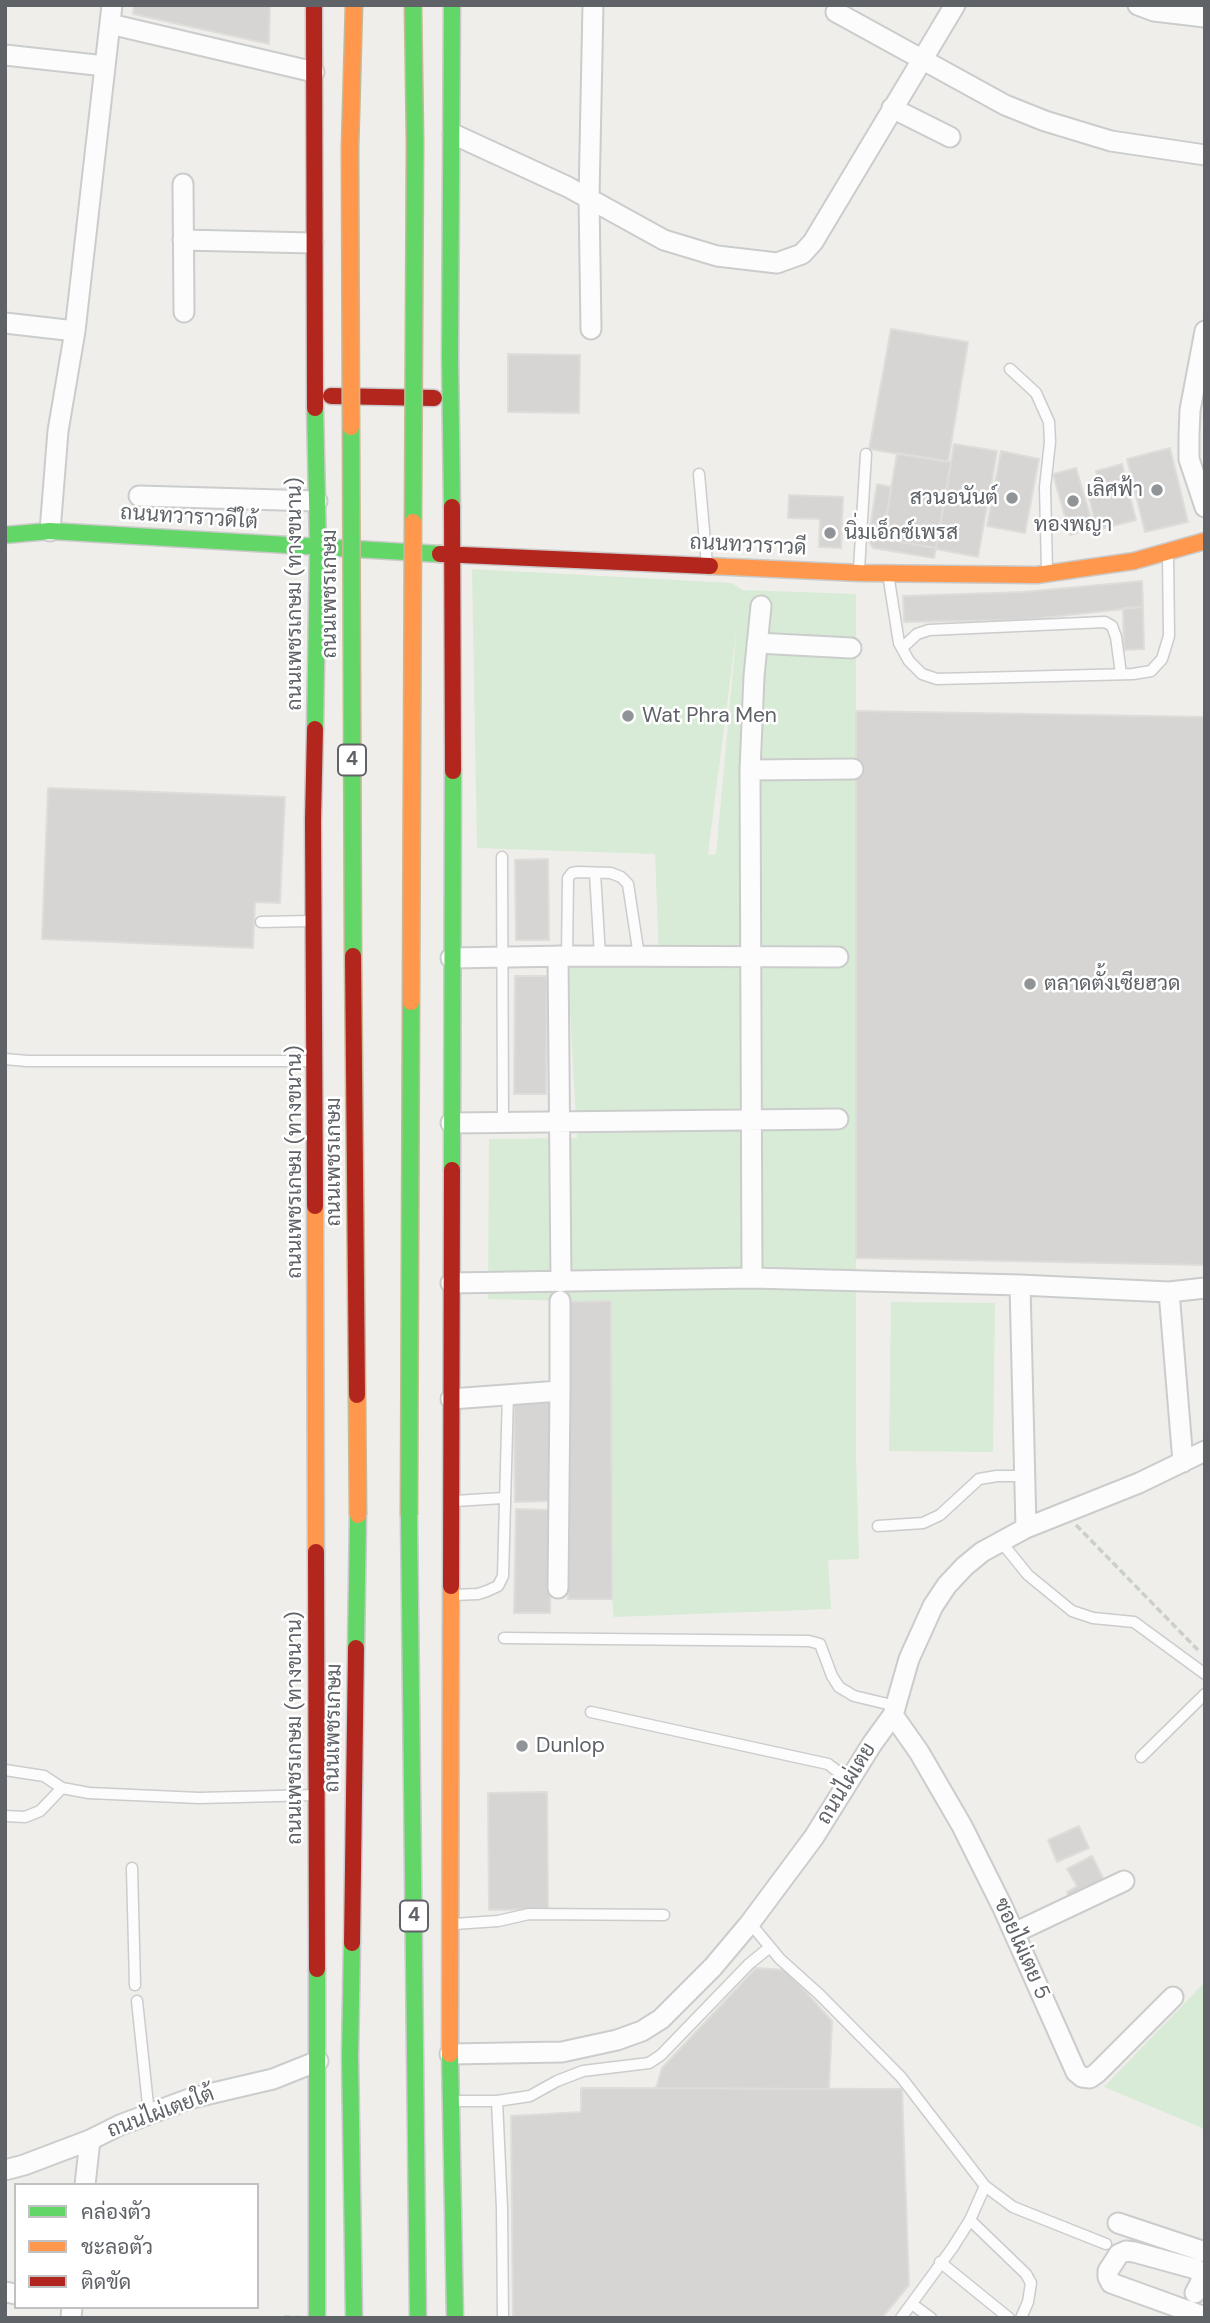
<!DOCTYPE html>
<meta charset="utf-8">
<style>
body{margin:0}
#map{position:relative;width:1210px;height:2323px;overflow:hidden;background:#efeeea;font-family:"DM Sans",Sarabun,sans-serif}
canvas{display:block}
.frame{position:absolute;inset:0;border:7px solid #5f6368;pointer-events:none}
.legend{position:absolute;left:14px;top:2183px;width:245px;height:126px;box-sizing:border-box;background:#fff;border:2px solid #bfc1c3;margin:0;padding:9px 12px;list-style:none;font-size:21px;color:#5f6368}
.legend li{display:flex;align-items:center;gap:14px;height:35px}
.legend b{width:35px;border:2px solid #bfc1c3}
</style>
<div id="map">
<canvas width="1210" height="2323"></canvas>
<div class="frame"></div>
<ul class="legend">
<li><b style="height:9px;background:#63d668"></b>คล่องตัว</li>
<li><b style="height:9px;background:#ff974d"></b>ชะลอตัว</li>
<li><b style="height:9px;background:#b3261e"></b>ติดขัด</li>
</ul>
</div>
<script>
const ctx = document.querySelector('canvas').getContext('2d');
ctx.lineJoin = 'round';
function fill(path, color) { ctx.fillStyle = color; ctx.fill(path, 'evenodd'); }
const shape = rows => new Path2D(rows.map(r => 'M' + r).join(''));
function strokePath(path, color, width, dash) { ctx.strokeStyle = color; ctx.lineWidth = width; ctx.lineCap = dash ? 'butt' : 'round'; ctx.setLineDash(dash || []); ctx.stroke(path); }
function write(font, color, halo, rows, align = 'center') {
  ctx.font = font + ' "DM Sans",Sarabun,sans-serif'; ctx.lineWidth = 5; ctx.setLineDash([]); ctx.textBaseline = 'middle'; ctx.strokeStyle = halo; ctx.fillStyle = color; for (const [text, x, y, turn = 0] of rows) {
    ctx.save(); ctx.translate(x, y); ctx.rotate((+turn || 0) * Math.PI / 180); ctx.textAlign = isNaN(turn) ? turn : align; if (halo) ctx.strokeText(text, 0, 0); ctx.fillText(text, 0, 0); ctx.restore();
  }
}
fill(shape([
 [472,569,732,583,742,590,856,594,856,1455,859,1559,828,1560,831,1609,614,1617,612,1599,611,1302,488,1299,489,1139,577,1138,567,956,659,956,655,854,477,848],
 [737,627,716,854,709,855,708,854],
 [891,1302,995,1303,993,1452,889,1451],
 [1205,1982,1205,2129,1104,2087]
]), '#d8ebd6');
const building = shape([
 [134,5,270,5,269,44,133,14,134,5],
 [891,329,968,342,948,462,869,449,891,329],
 [508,354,580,355,579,413,508,412,508,354],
 [954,444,997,451,989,500,946,493,954,444],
 [1170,448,1188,522,1145,532,1127,459,1170,448],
 [1001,451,1039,459,1025,533,987,526,1001,451],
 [897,453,951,462,936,548,883,539,897,453],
 [1122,464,1136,520,1097,530,1087,490,1100,487,1096,471,1122,464],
 [1076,468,1094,528,1070,535,1053,474,1076,468],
 [877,484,891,487,883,539,936,548,934,558,873,548,868,540,877,484],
 [946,493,988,501,978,557,936,549,946,493],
 [789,495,843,497,841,548,819,547,820,519,788,518,789,495],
 [1142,581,1143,607,1022,620,904,622,903,596,1023,592,1142,581],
 [1143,607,1144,649,1124,650,1123,608,1143,607],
 [856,711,1205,717,1205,1265,856,1258,856,711],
 [48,788,285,797,280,903,255,902,253,948,42,939,48,788],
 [548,859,549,940,516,940,515,860,548,859],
 [515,976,547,976,546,1094,514,1094,515,976],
 [611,1301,612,1599,568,1599,568,1302,611,1301],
 [514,1403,553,1403,554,1501,515,1502,514,1403],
 [516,1509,552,1510,550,1613,514,1613,516,1509],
 [547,1792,548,1909,489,1910,488,1793,547,1792],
 [1079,1826,1089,1848,1057,1862,1048,1840,1079,1826],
 [1092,1856,1108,1888,1075,1906,1067,1892,1077,1886,1067,1869,1092,1856],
 [756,1968,786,1970,832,2021,829,2089,656,2088,662,2068,756,1968],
 [581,2088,902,2089,909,2285,882,2318,513,2318,511,2116,581,2112,581,2088]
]);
fill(building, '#d6d5d3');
strokePath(building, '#deddd9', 2);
const lane = shape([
 [1010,369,1036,393,1049,422,1050,442,1045,487,1047,571],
 [699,474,707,564],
 [859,569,866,454],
 [888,574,899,643,909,661,922,674,937,679,1133,674,1151,671,1162,659,1169,636,1168,554],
 [902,648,917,634,929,630,1105,622,1112,626,1116,637,1121,674],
 [502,857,503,1122],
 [595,873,600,956],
 [261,922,310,921],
 [567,956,568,878,572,873,578,872,611,873,621,877,628,884,639,956],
 [5,1059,27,1061,313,1061],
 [455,1501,503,1498],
 [878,1526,923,1523,940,1515,979,1479,997,1476,1026,1476],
 [1002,1543,1028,1575,1072,1611,1093,1618,1134,1622,1205,1674],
 [452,1595,478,1594,487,1591,498,1586,503,1576,508,1394],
 [504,1638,809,1641,820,1644,832,1676,839,1687,854,1696,896,1706],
 [591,1712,828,1764,850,1781],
 [1141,1757,1205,1694],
 [5,1770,44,1776,62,1788,89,1793,199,1798,316,1795],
 [5,1816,25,1817,40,1811,62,1788],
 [132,1868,135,1985],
 [750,1923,780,1959,820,1995,901,2077,985,2186,1013,2207,1106,2244],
 [454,1924,498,1921,529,1914,664,1915],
 [137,2001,149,2114],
 [455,2101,497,2101,530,2096,557,2081,583,2071,649,2063,661,2055,749,1964,770,1947],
 [497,2101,502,2208,503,2318],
 [970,2220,1026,2274,1031,2283,1028,2302,1021,2318],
 [940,2262,1009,2318],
 [912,2304,931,2318],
 [901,2318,953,2247,970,2220,985,2186]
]);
const street = shape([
 [1138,5,1154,11,1205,17],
 [836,12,1005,105,1045,121,1111,141,1205,155],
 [110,24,314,72],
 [5,55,105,66],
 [892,108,950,137],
 [453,134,568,187,664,240,717,256,777,263,802,254,813,242,955,5],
 [183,184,184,312],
 [183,240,313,243],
 [5,323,75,331],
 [591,329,589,198,593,5],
 [1205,331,1190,410,1189,436,1189,459,1205,507],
 [139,496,317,501],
 [50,531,58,431,75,331,112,5],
 [757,643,851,648],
 [750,770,853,769],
 [558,956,561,1282],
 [451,958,567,956,838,957],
 [451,1123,838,1119],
 [752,1278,750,770,754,676,761,606],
 [451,1283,752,1278,1020,1285,1169,1292,1205,1288],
 [1020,1285,1026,1528],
 [1169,1292,1183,1462],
 [560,1301,560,1391],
 [451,1399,560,1391,558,1588],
 [893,1715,919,1752,962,1826,1003,1908,1076,2072,1082,2077,1090,2078,1097,2073,1173,1997],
 [1014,1933,1124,1881],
 [450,2054,562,2052,617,2040,642,2031,661,2019,713,1967,750,1923,814,1837,872,1744,893,1715,909,1659,933,1606,947,1585,965,1566,982,1552,1026,1528,1139,1483,1205,1451],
 [5,2170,24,2165,90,2140,120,2125,192,2098,273,2079,318,2061],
 [85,2185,90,2140],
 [1118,2223,1205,2252],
 [5,2292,16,2294],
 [1195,2293,1203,2278,1196,2269,1134,2252,1126,2251,1119,2254,1108,2271,1108,2277,1111,2283,1205,2317],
 [71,2318,72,2307]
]);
const fast = shape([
 [452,5,450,357,452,507],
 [5,535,50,531,440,554],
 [315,729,318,548,315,408],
 [452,1170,453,771],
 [409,1515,418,2318],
 [356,1648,358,1515],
 [352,1943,350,2056,354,2318],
 [317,1969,317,2318],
 [450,2054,455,2318]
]);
const slow = shape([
 [710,566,859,573,1037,575,1134,561,1205,541],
 [315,1206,316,1552],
 [450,2054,451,1586]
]);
const jam = shape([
 [314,5,315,408],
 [331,396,434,398],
 [452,507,453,771],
 [440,554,710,566],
 [315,729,313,820,315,1206],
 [316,1552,317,1969],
 [451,1586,452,1170],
 [352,1943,356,1648]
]);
strokePath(lane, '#cbcccc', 13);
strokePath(street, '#cbcccc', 23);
strokePath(fast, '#cacacb', 19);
strokePath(slow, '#cacacb', 19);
strokePath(jam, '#cacacb', 19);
strokePath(shape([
 [1076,1525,1198,1650]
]), '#cacfcc', 3.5, [7, 3.5]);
strokePath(lane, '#fdfcfc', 10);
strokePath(street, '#fdfcfc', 19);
strokePath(fast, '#63d668', 16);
strokePath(slow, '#ff974d', 16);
strokePath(jam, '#b3261e', 16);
const fastBridge = shape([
 [413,5,415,141,413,522],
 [351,427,353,956],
 [409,1515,411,1002]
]);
const slowBridge = shape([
 [351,427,350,148,354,5],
 [411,1002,413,522],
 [357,1395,358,1515]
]);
const jamBridge = shape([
 [353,956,357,1395]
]);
strokePath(fastBridge, '#c8b996', 19, []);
strokePath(slowBridge, '#c8b996', 19, []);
strokePath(jamBridge, '#c8b996', 19, []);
strokePath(shape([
 [284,2317,325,2318]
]), '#cacfcc', 3.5, [7, 3.5]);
strokePath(fastBridge, '#63d668', 16);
strokePath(slowBridge, '#ff974d', 16);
strokePath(jamBridge, '#b3261e', 16);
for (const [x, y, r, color] of [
 [1157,490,7,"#919496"],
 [1012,498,7,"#919496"],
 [1073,501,7,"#919496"],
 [830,533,7,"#919496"],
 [628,716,7,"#919496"],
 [1030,984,7,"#919496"],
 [522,1746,7,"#919496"]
]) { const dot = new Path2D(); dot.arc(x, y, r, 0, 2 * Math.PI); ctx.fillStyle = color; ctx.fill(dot); strokePath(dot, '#fff', 2.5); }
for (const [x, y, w] of [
 [352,760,28],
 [414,1916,28]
]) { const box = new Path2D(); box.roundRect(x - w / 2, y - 15.5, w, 31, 5); ctx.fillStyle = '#fff'; ctx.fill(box); strokePath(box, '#5f6368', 2); }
write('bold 19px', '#5f6368', null, [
 ["4",352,760],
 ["4",414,1916]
]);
write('21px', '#5f6368', '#fff', [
 ["เลิศฟ้า",1143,490,"right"],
 ["สวนอนันต์",998,498,"right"],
 ["ทองพญา",1073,525,"center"],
 ["นิ่มเอ็กซ์เพรส",844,533],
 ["Wat Phra Men",642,716],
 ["ตลาดตั้งเซียฮวด",1044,984],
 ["Dunlop",536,1746]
], 'left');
write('21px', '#5f6368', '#fff', [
 ["ถนนทวาราวดีใต้",189,518,4],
 ["ถนนทวาราวดี",748,546,3],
 ["ถนนเพชรเกษม (ทางขนาน)",295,594,-90],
 ["ถนนเพชรเกษม",330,594,-90],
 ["ถนนเพชรเกษม (ทางขนาน)",295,1162,-90],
 ["ถนนเพชรเกษม",334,1162,-90],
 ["ถนนเพชรเกษม (ทางขนาน)",295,1728,-90],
 ["ถนนเพชรเกษม",334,1728,-89],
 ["ถนนไผ่เตย",847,1784,-58],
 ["ซอยไผ่เตย 5",1021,1949,66],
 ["ถนนไผ่เตยใต้",161,2113,-20]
]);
</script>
